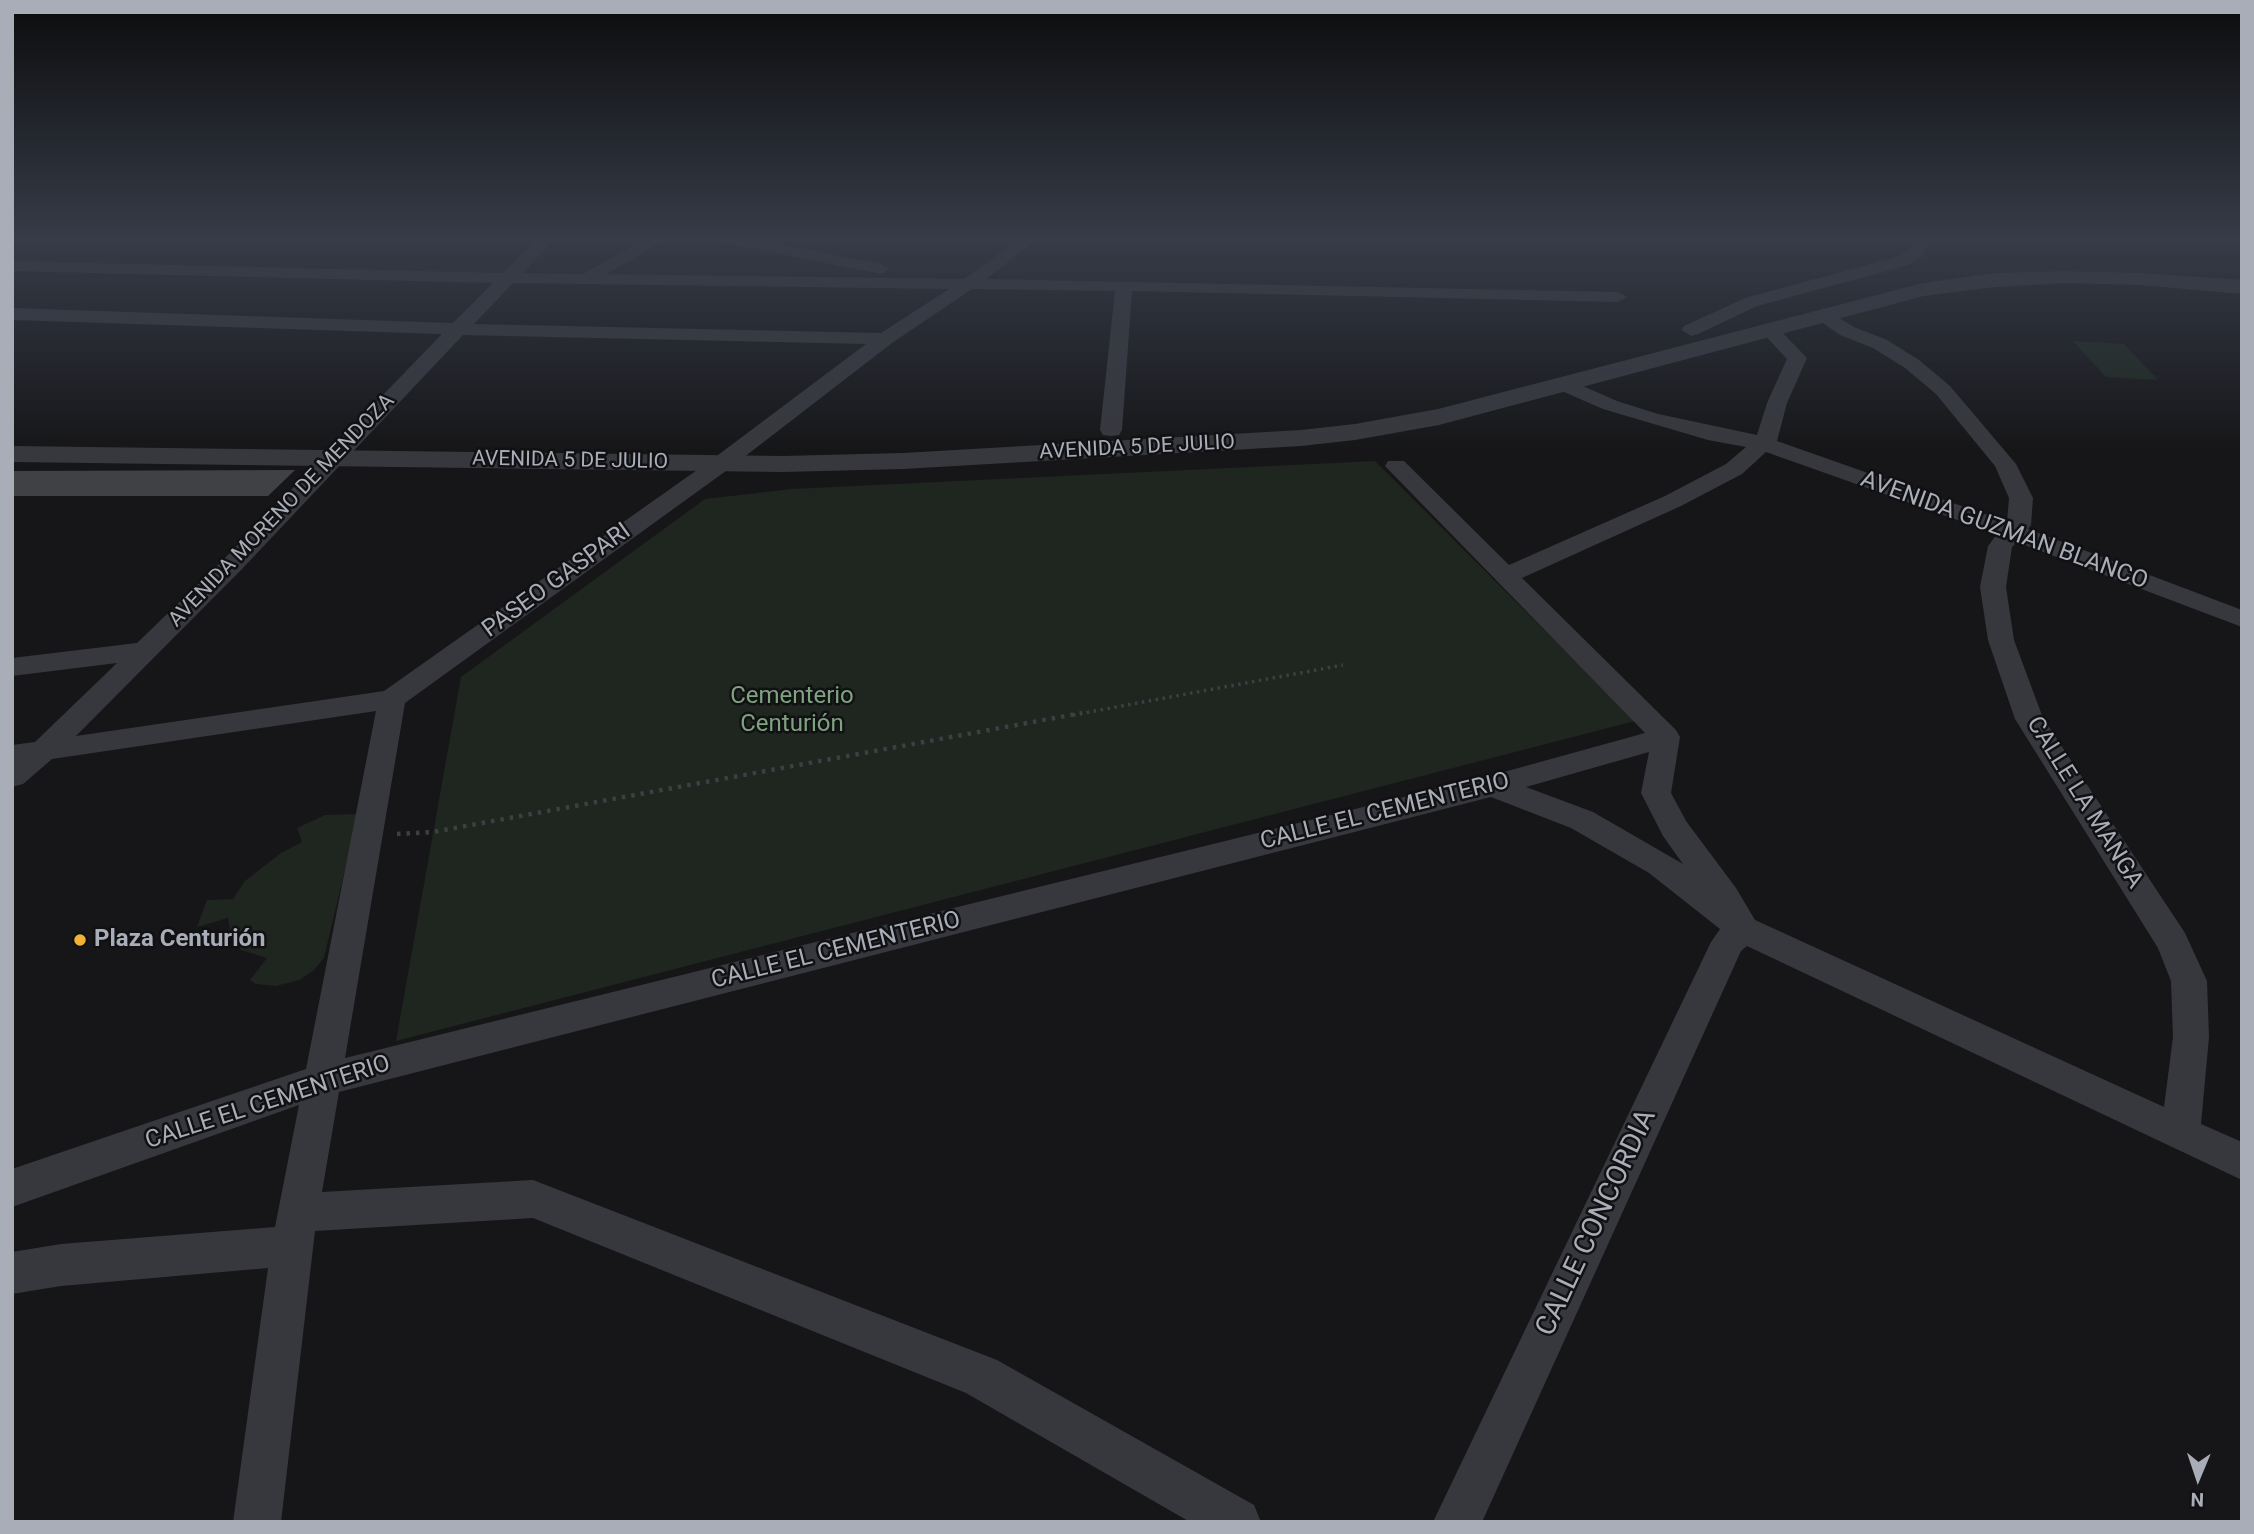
<!DOCTYPE html>
<meta charset="utf-8">
<style>
body{margin:0}
#map{position:relative;width:2254px;height:1534px;overflow:hidden;background:#161618;font-family:Roboto,sans-serif}
canvas{display:block}
.frame{position:absolute;inset:0;border:14px solid #a8adb8;pointer-events:none}
.north{position:absolute;left:2163px;top:1443px;width:70px;height:70px;-webkit-text-stroke:5px #111113;paint-order:stroke;rotate:182deg;font-size:19px;font-weight:700;line-height:28px;text-align:center;color:#a8adb8}
.north::after{content:'';display:block;margin:auto;width:24px;height:32px;background:#a8adb8;clip-path:polygon(50% 0,100% 100%,50% 72%,0 100%)}
</style>
<div id="map">
<canvas width="2254" height="1534"></canvas>
<div class="frame"></div>
<div class="north">N</div>
</div>
<script>
const ctx = document.querySelector('canvas').getContext('2d');
ctx.lineJoin = 'round';
function fill(path, color) { ctx.fillStyle = color; ctx.fill(path, 'evenodd'); }
const shape = rows => new Path2D(rows.map(r => 'M' + r).join(''));
function strokePath(path, color, width, dash) { ctx.strokeStyle = color; ctx.lineWidth = width; ctx.lineCap = dash ? 'butt' : 'round'; ctx.setLineDash(dash || []); ctx.stroke(path); }
function write(font, color, halo, rows, align = 'center') {
  ctx.font = font + ' Roboto,sans-serif'; ctx.lineWidth = 5; ctx.setLineDash([]); ctx.textBaseline = 'middle'; ctx.strokeStyle = halo; ctx.fillStyle = color; for (const [text, x, y, turn = 0] of rows) {
    ctx.save(); ctx.translate(x, y); ctx.rotate((+turn || 0) * Math.PI / 180); ctx.textAlign = isNaN(turn) ? turn : align; if (halo) ctx.strokeText(text, 0, 0); ctx.fillText(text, 0, 0); ctx.restore();
  }
}
fill(shape([
 [2073,341,2124,344,2158,380,2106,377],
 [1375,461,1635,721,396,1041,461,677,705,499,792,489],
 [358,814,324,958,313,971,299,980,276,986,256,984,250,980,267,958,241,950,231,935,228,918,197,927,207,900,233,899,245,881,281,853,302,842,297,828,325,815]
]), '#1e261f');
fill(shape([
 [295,470,268,496,12,496,12,471]
]), '#404145');
strokePath(shape([
 [1073,715,1343,665]
]), '#3d3f44', 3.5, [2.5, 4.5]);
strokePath(shape([
 [397,834,433,832,1082,713]
]), '#3d3f44', 4.5, [3.5, 6]);
fill(shape([
 [538,238,555,238,523,273,583,274,647,238,667,238,607,274,964,279,1021,238,1039,238,986,279,1618,292,1627,297,1618,302,1132,291,1122,430,1119,435,1111,436,1103,435,1100,430,1115,291,972,289,892,343,730,468,405,703,345,1058,1493,775,1645,733,1385,466,1388,461,1404,461,1509,565,1665,496,1726,464,1746,447,1708,440,1603,409,1555,388,1552,384,1555,380,1569,380,1617,401,1658,414,1757,435,1767,403,1787,359,1759,329,1768,323,1775,325,1807,358,1787,403,1777,441,2007,522,2009,498,1995,466,1936,394,1905,368,1873,348,1840,335,1816,318,1814,314,1823,308,1854,327,1887,340,1919,360,1950,386,2016,464,2033,498,2031,525,2028,529,2242,610,2242,627,2017,542,2012,547,2006,587,2014,640,2043,718,2185,933,2207,981,2209,1037,2201,1124,2242,1142,2242,1180,1747,946,1741,951,1482,1522,1433,1522,1711,942,1720,929,1649,873,1571,828,1491,797,339,1092,322,1192,533,1180,997,1360,1254,1505,1261,1522,1190,1522,966,1393,533,1218,315,1231,281,1522,233,1522,268,1268,61,1286,12,1294,12,1252,61,1244,275,1227,299,1105,12,1207,12,1169,306,1069,376,711,52,759,23,784,12,787,12,745,35,742,117,663,12,676,12,658,137,643,224,559,442,334,12,320,12,308,453,323,493,283,12,271,12,261,503,273,538,238],
 [513,283,949,289,881,333,474,324,513,283],
 [463,335,866,344,714,458,384,691,76,736,242,569,463,335],
 [1766,452,1997,534,1988,546,1980,587,1988,640,2015,719,2158,948,2171,981,2173,1037,2164,1107,1755,920,1736,888,1686,821,1671,793,1680,737,1676,730,1522,578,1681,506,1742,474,1766,452],
 [1649,752,1641,793,1663,836,1683,864,1593,812,1526,787,1649,752],
 [716,238,748,238,881,264,890,269,881,274,724,243,716,238],
 [1915,238,1931,238,1921,258,1905,266,1757,306,1698,334,1691,336,1682,330,1684,326,1745,298,1893,258,1908,251,1915,238]
]), '#37383d');
fill(shape([
 [2065,271,2141,273,2242,280,2242,294,2141,285,2065,283,1995,287,1924,296,1439,425,1355,440,1301,446,903,469,782,472,12,462,12,446,782,456,903,453,1301,430,1355,424,1438,409,1923,283,1995,273,2065,271]
]), '#37383d');
const sky = ctx.createLinearGradient(0, 0, 0, 453);
sky.addColorStop(0, '#0c0c0d');
sky.addColorStop(0.53, '#363c48');
sky.addColorStop(1, '#363c4800');
ctx.fillStyle = sky;
ctx.fillRect(0, 0, 2254, 453);
for (const [x, y, r, color] of [
 [80,940,7,"#f2b134"]
]) { const dot = new Path2D(); dot.arc(x, y, r, 0, 2 * Math.PI); ctx.fillStyle = color; ctx.fill(dot); strokePath(dot, '#111113', 2.5); }
write('21px', '#a8adb8', '#111113', [
 ["AVENIDA 5 DE JULIO",1137,448,-3],
 ["AVENIDA 5 DE JULIO",570,461,1],
 ["AVENIDA MORENO DE MENDOZA",282,511,-46]
]);
write('24px', '#a8adb8', '#111113', [
 ["AVENIDA GUZMAN BLANCO",2004,531,20],
 ["PASEO GASPARI",557,581,-36],
 ["CALLE LA MANGA",2084,803,58],
 ["CALLE EL CEMENTERIO",1385,812,-14],
 ["CALLE EL CEMENTERIO",836,951,-14],
 ["CALLE EL CEMENTERIO",268,1103,-18]
]);
write('24px', '#7fa381', '#111113', [
 ["Cementerio",792,697],
 ["Centurión",792,725]
]);
write('bold 24px', '#a8adb8', '#111113', [
 ["Plaza Centurión",94,940]
], 'left');
write('28px', '#a8adb8', '#111113', [
 ["CALLE CONCORDIA",1597,1223,-65]
]);
</script>
